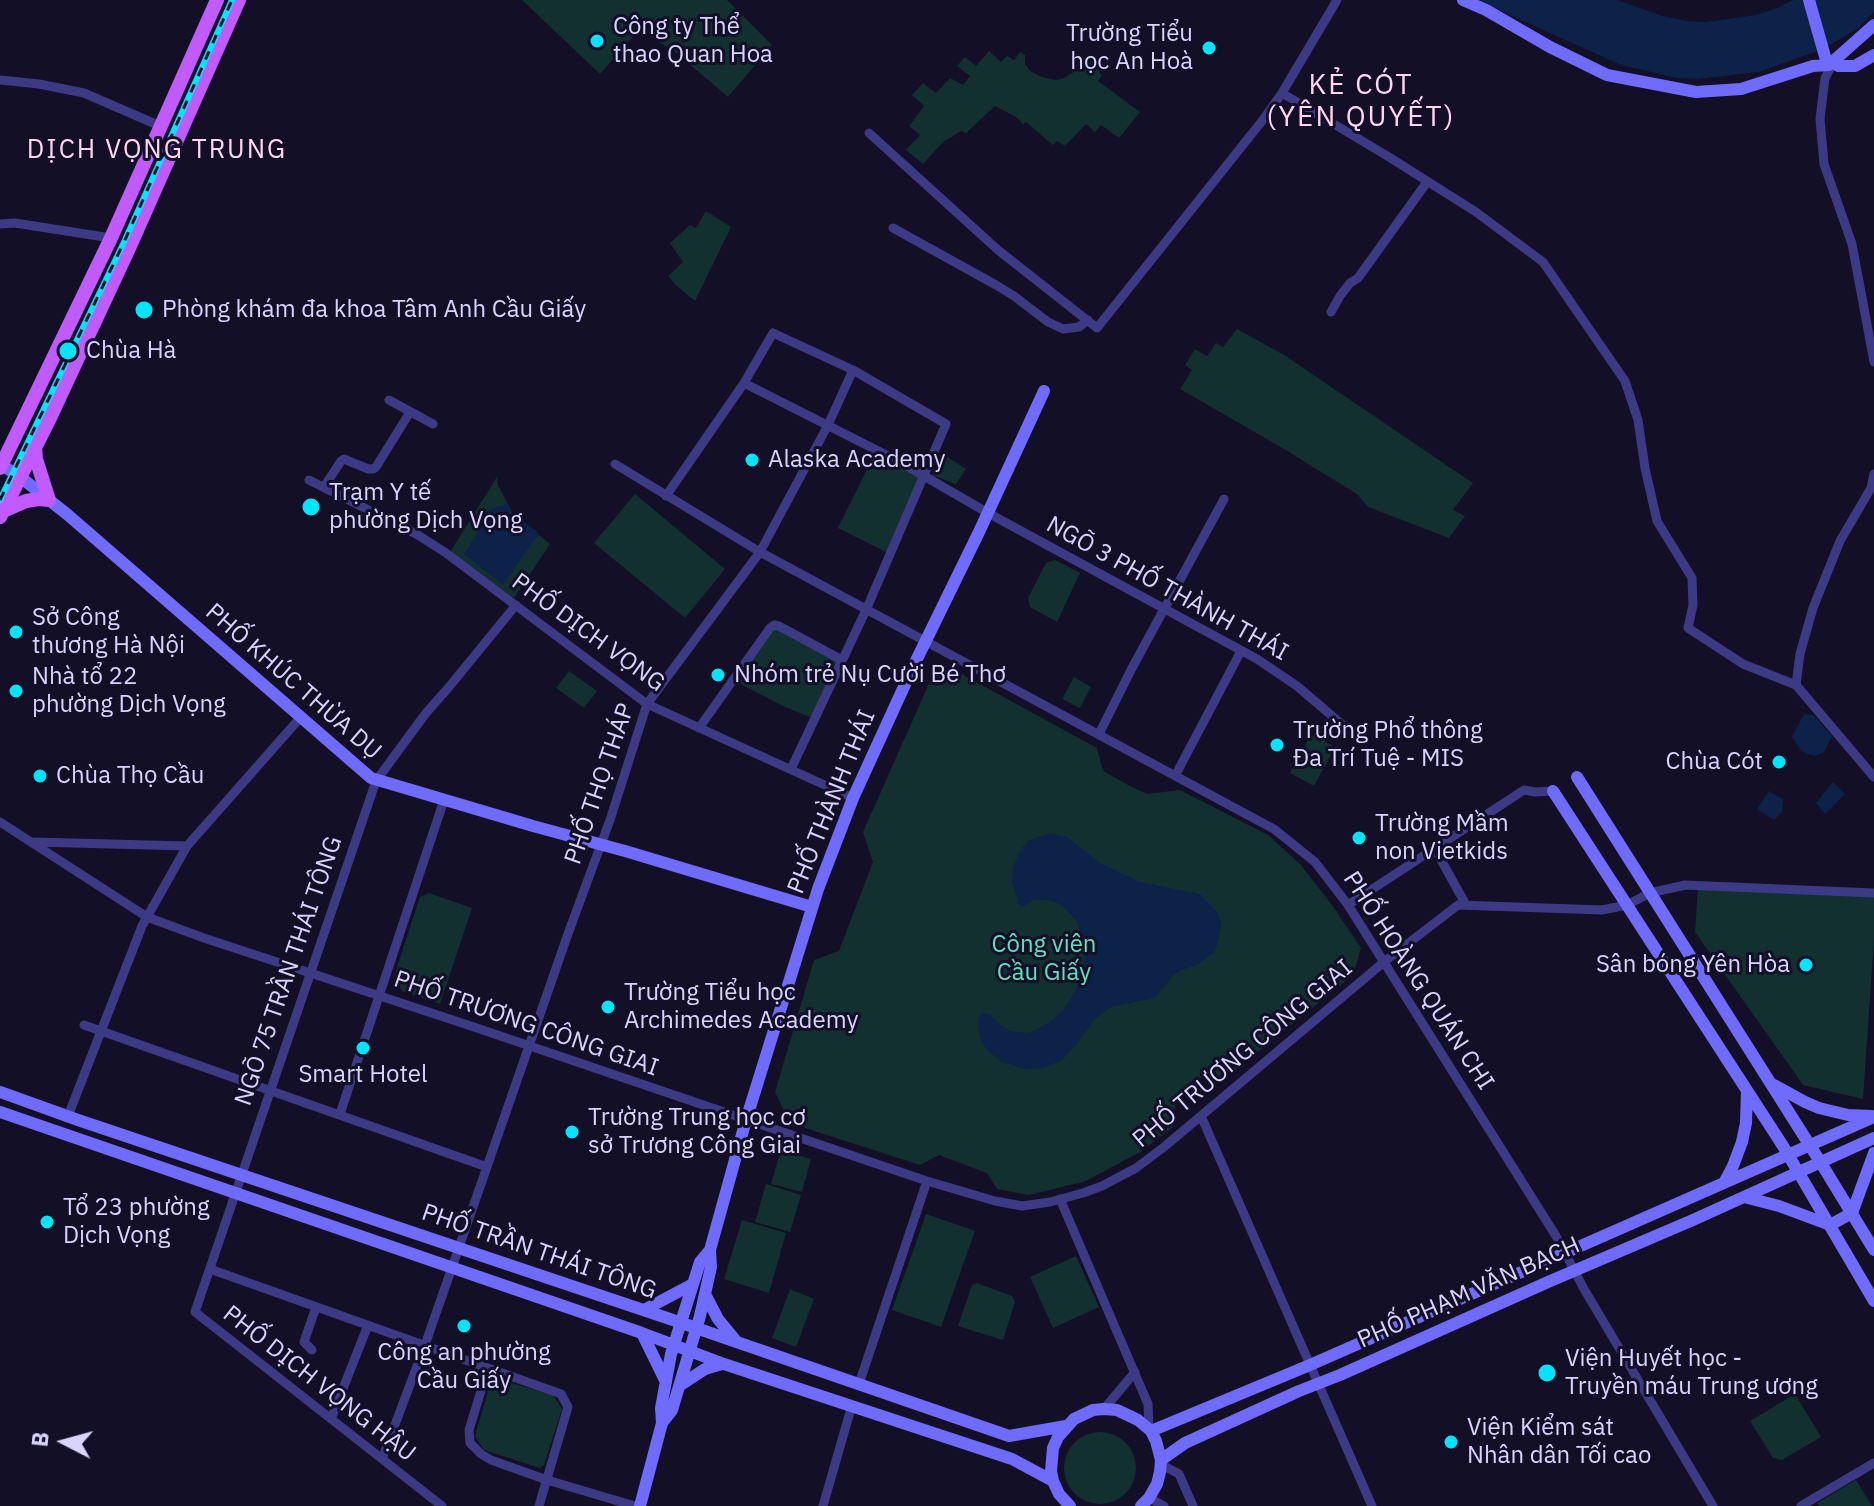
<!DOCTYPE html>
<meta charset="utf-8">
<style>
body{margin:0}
#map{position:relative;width:1874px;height:1506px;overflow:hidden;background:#130f26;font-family:"IBM Plex Sans",sans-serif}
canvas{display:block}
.north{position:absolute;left:24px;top:1402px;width:80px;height:80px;-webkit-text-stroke:6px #130f26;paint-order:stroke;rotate:276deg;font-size:22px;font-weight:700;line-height:32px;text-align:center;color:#d9d4ff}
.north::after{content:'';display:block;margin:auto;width:28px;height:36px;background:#d9d4ff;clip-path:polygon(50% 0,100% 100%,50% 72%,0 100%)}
</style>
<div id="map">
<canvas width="1874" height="1506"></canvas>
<div class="north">B</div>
</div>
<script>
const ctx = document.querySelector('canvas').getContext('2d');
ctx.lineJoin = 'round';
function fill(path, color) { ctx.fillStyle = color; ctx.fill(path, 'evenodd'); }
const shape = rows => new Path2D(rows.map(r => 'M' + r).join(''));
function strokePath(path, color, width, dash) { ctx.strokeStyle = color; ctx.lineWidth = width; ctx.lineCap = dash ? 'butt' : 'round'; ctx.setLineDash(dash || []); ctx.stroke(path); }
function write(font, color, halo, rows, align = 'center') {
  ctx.font = font + ' "IBM Plex Sans",sans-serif'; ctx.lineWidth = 6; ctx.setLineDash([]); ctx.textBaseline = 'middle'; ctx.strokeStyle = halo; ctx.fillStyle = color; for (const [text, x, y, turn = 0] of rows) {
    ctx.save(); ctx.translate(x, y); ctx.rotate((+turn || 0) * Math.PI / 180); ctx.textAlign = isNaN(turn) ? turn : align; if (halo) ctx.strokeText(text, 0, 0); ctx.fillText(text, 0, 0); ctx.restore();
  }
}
fill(shape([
 [522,0,727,0,772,45,728,97,674,51,639,30,600,74],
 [989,51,1001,62,1007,56,1014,60,1020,52,1025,55,1025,64,1030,71,1042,77,1055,80,1064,78,1075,71,1090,56,1106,65,1099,72,1102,75,1098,81,1140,112,1119,138,1101,125,1095,132,1086,124,1065,146,1057,141,1053,145,1026,122,1023,124,1016,117,995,106,966,133,961,131,942,143,923,164,906,150,920,135,909,126,924,106,912,95,923,83,936,93,950,78,963,85,970,76,957,66,965,57,976,66],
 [706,211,731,227,695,301,676,285,668,276,683,262,670,243,690,225,696,228],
 [1237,329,1284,355,1473,483,1453,510,1465,516,1449,538,1368,507,1357,494,1284,449,1180,389,1192,370,1185,365,1195,349,1207,356,1216,343,1223,347],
 [877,449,924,476,890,554,838,528],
 [944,455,966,469,956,484,932,475],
 [497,477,498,485,513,514,550,544,514,598,450,552],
 [635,494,725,569,685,618,594,543],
 [1055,560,1080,573,1057,622,1030,607,1028,598,1046,563],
 [774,625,842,660,814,719,781,705,733,680],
 [954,670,1097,748,1103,771,1130,786,1147,794,1180,790,1268,835,1300,864,1332,905,1361,948,1353,975,1223,1080,1201,1077,1185,1091,1176,1101,1172,1128,1140,1152,1086,1181,1029,1195,997,1189,987,1173,939,1155,920,1165,790,1123,775,1092,814,960,839,951,873,862,863,832,931,679],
 [569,671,597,691,584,708,556,688],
 [1074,677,1091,687,1080,708,1062,699],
 [1311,734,1335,747,1314,786,1290,773],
 [1698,888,1874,895,1874,939,1863,1099,1803,1085,1695,932],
 [429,893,472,908,440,1004,402,991,394,976,420,897],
 [781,1150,811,1159,802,1192,771,1184],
 [766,1184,801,1195,790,1232,755,1222],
 [926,1214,975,1231,941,1327,892,1310],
 [742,1220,786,1233,769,1293,724,1279],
 [1076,1256,1099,1307,1053,1328,1030,1277],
 [977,1283,1012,1296,1015,1302,1003,1340,958,1326,972,1285],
 [790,1289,814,1299,796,1347,772,1338],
 [496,1378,554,1396,562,1409,544,1465,540,1468,484,1450,475,1436,491,1381],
 [1795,1394,1821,1437,1782,1460,1773,1458,1750,1421],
 '1064 1468a36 36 0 1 1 72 0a36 36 0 1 1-72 0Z',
 [1856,1480,1872,1506,1819,1506,1817,1503]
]), '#12302f');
fill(shape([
 [1477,0,1617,0,1666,17,1687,21,1706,22,1756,15,1777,8,1794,0,1874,0,1874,12,1857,29,1823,49,1759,72,1698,79,1677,78,1621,65],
 [507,503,511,513,539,533,503,585,464,554,478,532,478,524,474,516],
 [1804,714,1813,715,1832,736,1824,752,1815,756,1806,754,1800,749,1792,737],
 [1833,782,1845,794,1825,814,1816,803],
 [1769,791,1783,799,1782,812,1774,820,1757,809],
 [1052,834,1067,837,1100,863,1140,882,1200,894,1218,913,1221,923,1220,933,1217,945,1213,953,1197,965,1179,971,1174,975,1155,998,1111,1007,1095,1019,1076,1045,1062,1060,1043,1068,1024,1069,1002,1062,987,1050,981,1041,979,1033,978,1019,982,1013,990,1014,1000,1025,1010,1031,1028,1033,1044,1026,1054,1019,1063,1010,1075,991,1084,962,1084,946,1077,922,1063,906,1055,902,1047,900,1034,900,1022,907,1017,904,1018,900,1012,882,1013,867,1021,849,1030,840,1044,835]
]), '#0c2248');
strokePath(shape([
 [1830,69,1825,78,1820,119,1824,164,1852,244,1874,362],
 [0,80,39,84,84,93,160,126],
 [1282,93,1389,157,1476,212,1543,262,1625,381,1638,420,1645,468,1657,521,1692,578,1693,605,1688,628,1743,664,1796,685],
 [869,133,998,250,1097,328,1262,121,1282,93,1337,0],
 [0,224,15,223,111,238],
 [893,228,996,285,1014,296,1048,322,1063,329,1079,327,1088,320],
 [1331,312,1340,296,1350,283,1358,278,1427,182],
 [744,383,900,462,988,513,1257,659,1297,686,1359,739],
 [389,400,433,424],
 [615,464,760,552,1257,820,1274,829,1315,862,1348,905,1556,1236,1584,1289,1713,1506],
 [1874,474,1871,488,1840,541,1813,608,1800,654,1796,685,1874,777],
 [309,480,418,535,446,553,647,704,853,798],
 [324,487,341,461,344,459,368,469,373,469,376,467,410,412],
 [666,496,744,383,773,333,853,370,946,424,866,610,791,769],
 [699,728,770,628,774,625,779,626,842,660],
 [1099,734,1132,668,1224,499],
 [1175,776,1241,651],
 [0,822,147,917,204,938,471,1026,927,1181,995,1201,1022,1206,1050,1202,1083,1193,1102,1186,1136,1168,1164,1147,1384,962,1458,905,1602,910,1627,905,1650,893,1685,885,1874,893],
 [34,842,187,846],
 [1435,849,1466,905],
 [1348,905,1524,790,1535,792,1553,791],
 [84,1025,487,1167],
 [340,1114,444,800],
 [68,1116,142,926,187,846,300,718],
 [1201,1116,1372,1506],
 [1060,1199,1148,1404,1149,1428],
 [210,1269,561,1394,568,1407,539,1506],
 [312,1350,304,1342,316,1307],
 [488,1368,469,1430,470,1443,481,1454,491,1460,547,1480,635,1506],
 [859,1384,927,1181],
 [1104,1409,1135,1372],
 [331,1419,368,1325],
 [382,1459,425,1345,569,931,610,820,647,704,760,552,828,425,853,370],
 [1160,1464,1179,1474,1193,1506],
 [1149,1498,1164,1506],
 [442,1506,195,1312,376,781,426,713,449,687,516,605],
 [823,1506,852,1405],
 [1801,1506,1874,1463]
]), '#3d3a85', 9);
strokePath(shape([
 [1463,0,1486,10,1550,47,1607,75,1696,92,1741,89,1813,66,1829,65,1874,25],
 [1809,0,1826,60,1829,64],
 [1838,66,1855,66,1874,55],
 [0,464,19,476,68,515,371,778,533,826,625,851,812,907],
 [1577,777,1821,1163,1874,1250],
 [1553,791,1783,1146,1874,1301],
 [1774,1085,1805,1102,1819,1108,1848,1115,1872,1116],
 [0,1092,78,1120,670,1319,1009,1436,1066,1426],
 [0,1112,642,1333,724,1364,1012,1459,1053,1481],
 [1724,1183,1733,1166,1742,1142,1746,1123,1747,1091],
 [1744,1197,1779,1206,1830,1225,1852,1213,1874,1153],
 [705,1294,718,1319,736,1341],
 [644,1310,693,1284],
 [642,1333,666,1382],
 [679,1386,705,1369,722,1364],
 [662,1423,672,1410,700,1316,711,1267,710,1250],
 [1151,1431,1310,1365,1874,1117],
 [1161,1460,1185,1443,1299,1391,1340,1375,1548,1282,1693,1220,1874,1138],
 [640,1506,662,1423,661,1408,671,1354,700,1262,710,1250,746,1120,818,889,853,798,913,667,979,532,1044,391],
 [1070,1506,1059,1494,1053,1481,1051,1471,1053,1448,1058,1437,1074,1419,1093,1410,1104,1409,1117,1410,1138,1420,1151,1431,1156,1441,1161,1460,1160,1472,1157,1484,1149,1498,1141,1506]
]), '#6f6bff', 12);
strokePath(shape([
 [0,468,111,238,217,0],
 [3,511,26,501,39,499,49,500,36,459,35,446],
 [0,517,49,420,130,246,239,0]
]), '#c25bff', 14);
const rail = shape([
 [0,500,125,240,232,0]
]);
strokePath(rail, '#00e5ff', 6);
strokePath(rail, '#130f26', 3, [9]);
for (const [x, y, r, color] of [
 [597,41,8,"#00e5ff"],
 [1209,48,8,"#00e5ff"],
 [144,310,10,"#00e5ff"],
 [68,351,10,"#00e5ff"],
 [752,460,8,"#00e5ff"],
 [311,507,10,"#00e5ff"],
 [16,632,8,"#00e5ff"],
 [718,675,8,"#00e5ff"],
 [16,691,8,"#00e5ff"],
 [1277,745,8,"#00e5ff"],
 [1779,762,8,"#00e5ff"],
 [40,776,8,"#00e5ff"],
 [1359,838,8,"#00e5ff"],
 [1806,965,8,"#00e5ff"],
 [608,1007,8,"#00e5ff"],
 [363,1048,8,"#00e5ff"],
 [572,1132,8,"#00e5ff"],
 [47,1222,8,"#00e5ff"],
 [464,1326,8,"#00e5ff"],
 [1547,1373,10,"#00e5ff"],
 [1451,1442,8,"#00e5ff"]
]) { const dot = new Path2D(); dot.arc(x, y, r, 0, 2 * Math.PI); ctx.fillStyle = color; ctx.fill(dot); strokePath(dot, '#130f26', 3); }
write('24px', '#d9d4ff', '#130f26', [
 ["Công ty Thể",613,27],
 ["thao Quan Hoa",613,55],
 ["Trường Tiểu",1193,34,"right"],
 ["học An Hoà",1193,62,"right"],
 ["Phòng khám đa khoa Tâm Anh Cầu Giấy",162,310],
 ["Chùa Hà",86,351],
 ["Alaska Academy",768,460],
 ["Trạm Y tế",329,493],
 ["phường Dịch Vọng",329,521],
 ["Sở Công",32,618],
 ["thương Hà Nội",32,646],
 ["Nhóm trẻ Nụ Cười Bé Thơ",734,675],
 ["Nhà tổ 22",32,677],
 ["phường Dịch Vọng",32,705],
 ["Trường Phổ thông",1293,731],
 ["Đa Trí Tuệ - MIS",1293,759],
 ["Chùa Cót",1763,762,"right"],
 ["Chùa Thọ Cầu",56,776],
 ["Trường Mầm",1375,824],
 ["non Vietkids",1375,852],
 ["Sân bóng Yên Hòa",1790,965,"right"],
 ["Trường Tiểu học",624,993],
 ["Archimedes Academy",624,1021],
 ["Smart Hotel",363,1075,"center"],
 ["Trường Trung học cơ",588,1118],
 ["sở Trương Công Giai",588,1146],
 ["Tổ 23 phường",63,1208],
 ["Dịch Vọng",63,1236],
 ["Công an phường",464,1353,"center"],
 ["Cầu Giấy",464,1381,"center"],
 ["Viện Huyết học -",1565,1359],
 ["Truyền máu Trung ương",1565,1387],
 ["Viện Kiểm sát",1467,1428],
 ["Nhân dân Tối cao",1467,1456]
], 'left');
write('24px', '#d9d4ff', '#130f26', [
 ["NGÕ 3 PHỐ THÀNH THÁI",1167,589,29],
 ["PHỐ DỊCH VỌNG",588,633,36],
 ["PHỐ KHÚC THỪA DỤ",293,682,41],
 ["PHỐ THỌ THÁP",600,784,-71],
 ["PHỐ THÀNH THÁI",832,802,-68],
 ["NGÕ 75 TRẦN THÁI TÔNG",289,971,-71],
 ["PHỐ HOÀNG QUÁN CHI",1418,981,57],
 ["PHỐ TRƯƠNG CÔNG GIAI",526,1024,19],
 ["PHỐ TRƯƠNG CÔNG GIAI",1243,1054,-40],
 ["PHỐ TRẦN THÁI TÔNG",539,1252,19],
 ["PHỐ PHẠM VĂN BẠCH",1469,1293,-24],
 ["PHỐ DỊCH VỌNG HẬU",319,1384,38]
]);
write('24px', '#5fe0c0', '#130f26', [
 ["Công viên",1044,945],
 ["Cầu Giấy",1044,973]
]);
ctx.letterSpacing = '2px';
write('26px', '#ffd6f0', '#130f26', [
 ["DỊCH VỌNG TRUNG",157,150]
]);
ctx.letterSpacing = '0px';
ctx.letterSpacing = '2px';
write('28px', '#ffd6f0', '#130f26', [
 ["KẺ CÓT",1361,86],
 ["(YÊN QUYẾT)",1361,118]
]);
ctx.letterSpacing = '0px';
</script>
